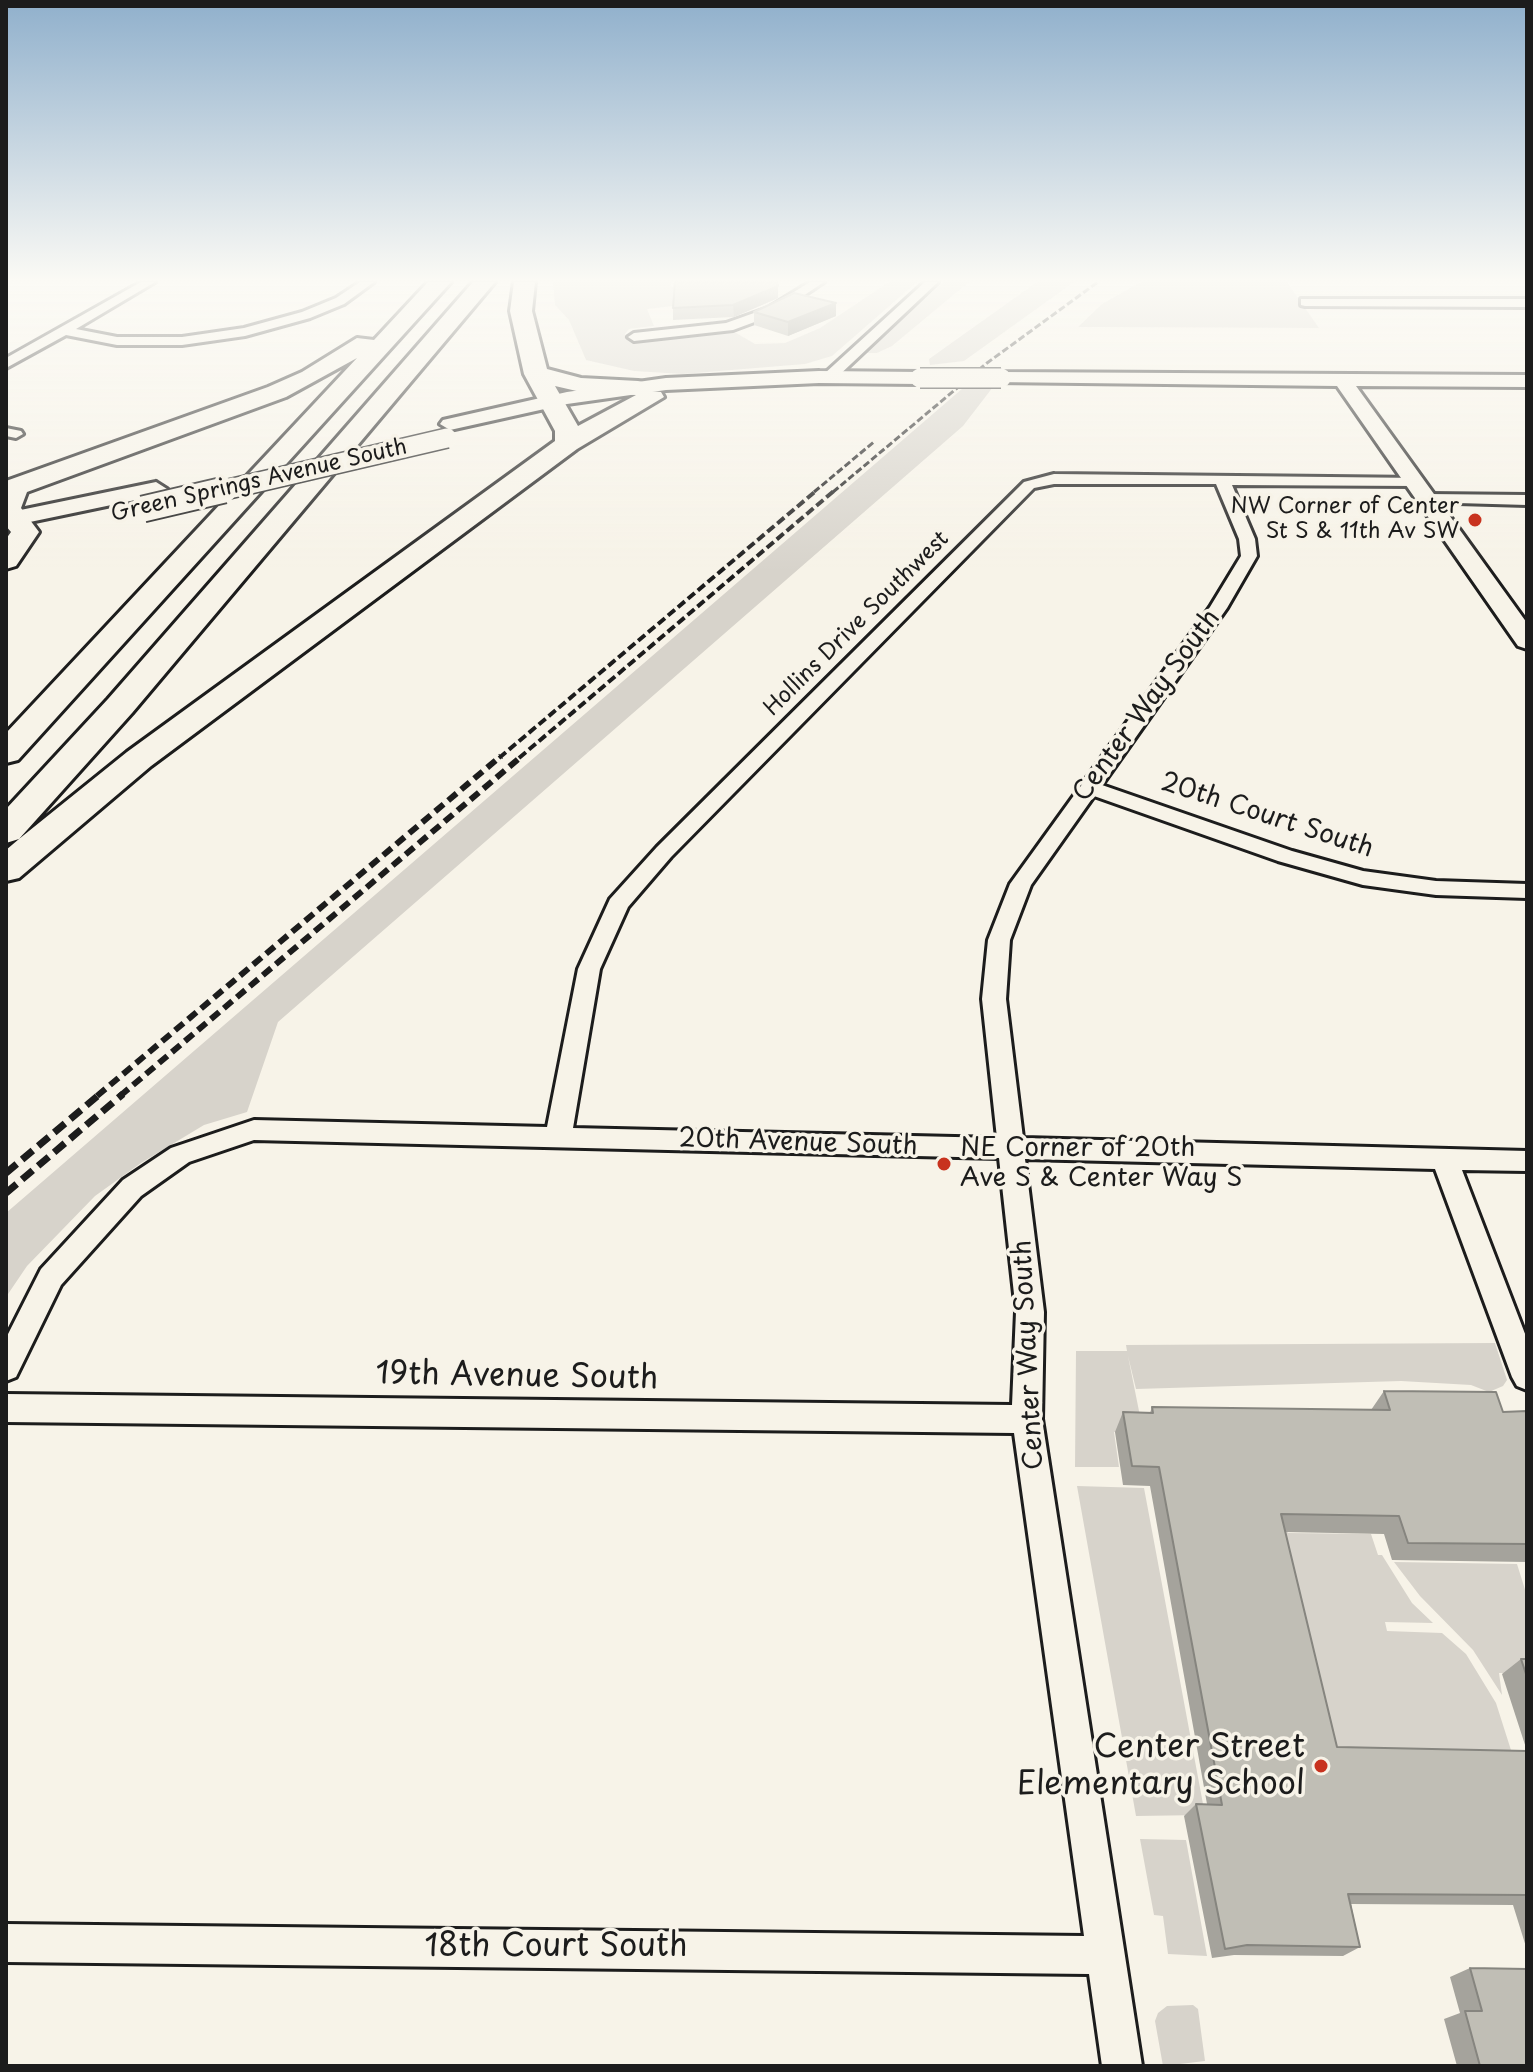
<!DOCTYPE html>
<style>
body{margin:0}
#map{position:relative;width:1533px;height:2072px;overflow:hidden;background:#f7f3e8;font-family:"Playpen Sans",sans-serif}
canvas{display:block}
.frame{position:absolute;inset:0;border:8px solid #1c1c1c;pointer-events:none}
</style>
<div id="map">
<canvas width="1533" height="2072"></canvas>
<div class="frame"></div>
</div>
<script>
const ctx = document.querySelector('canvas').getContext('2d');
ctx.lineJoin = 'round';
function fill(path, color) { ctx.fillStyle = color; ctx.fill(path, 'evenodd'); }
const shape = rows => new Path2D(rows.map(r => 'M' + r).join(''));
function strokePath(path, color, width, dash) { ctx.strokeStyle = color; ctx.lineWidth = width; ctx.lineCap = dash ? 'butt' : 'round'; ctx.setLineDash(dash || []); ctx.stroke(path); }
function write(font, color, halo, rows, align = 'center') {
  ctx.font = font + ' "Playpen Sans",sans-serif'; ctx.lineWidth = 7; ctx.setLineDash([]); ctx.textBaseline = 'middle'; ctx.strokeStyle = halo; ctx.fillStyle = color; for (const [text, x, y, turn = 0] of rows) {
    ctx.save(); ctx.translate(x, y); ctx.rotate((+turn || 0) * Math.PI / 180); ctx.textAlign = isNaN(turn) ? turn : align; if (halo) ctx.strokeText(text, 0, 0); ctx.fillText(text, 0, 0); ctx.restore();
  }
}
fill(shape([
 [553,282,671,282,670,286,697,293,682,305,647,309,654,326,629,329,625,334,629,339,693,337,731,330,755,344,785,343,820,328,889,282,917,282,832,356,805,364,683,374,634,371,586,360,569,320,555,305],
 [944,282,969,282,892,346,877,353,862,353],
 [1037,282,1074,282,964,361,930,365,929,359],
 [1141,282,1287,282,1319,328,1078,327,1102,304],
 [993,387,963,426,278,1022,247,1112,204,1125,141,1163,95,1196,27,1266,6,1297,6,1213,963,388],
 [1495,1343,1507,1380,1503,1386,1489,1392,1471,1385,1401,1381,1136,1389,1128,1356,1141,1421,1130,1432,1114,1432,1119,1467,1075,1467,1076,1351,1127,1351,1126,1345],
 [1077,1486,1144,1488,1203,1804,1202,1815,1136,1816],
 [1269,1495,1288,1533,1371,1534,1378,1555,1382,1555,1412,1603,1433,1623,1385,1622,1387,1631,1442,1633,1466,1654,1496,1703,1517,1769,1331,1753],
 [1394,1562,1517,1564,1527,1596,1527,1673,1499,1673,1502,1695,1473,1650,1420,1596],
 [1140,1839,1186,1840,1207,1956,1168,1954,1163,1916,1154,1915],
 [1193,2005,1198,2009,1205,2061,1163,2066,1155,2021,1158,2013,1167,2006]
]), '#d7d3cb');
const street = shape([
 [141,282,155,282,76,329,117,337,182,337,244,328,302,312,336,298,360,282,374,282,344,304,310,318,245,336,182,345,117,345,66,335,6,368,6,358,141,282],
 [810,282,824,282,776,314,733,330,634,341,628,337,634,333,726,323,768,308,810,282],
 [925,282,938,282,834,380,824,380,824,374,925,282],
 [1301,299,1527,299,1527,307,1305,306,1301,305,1301,299],
 [6,428,21,431,23,434,16,438,6,436,6,428],
 [1054,474,1421,478,1421,484,1416,486,1232,485,1255,539,1257,556,1227,608,1102,785,1292,851,1363,871,1436,881,1527,884,1527,898,1436,895,1363,885,1278,861,1094,796,1031,885,1010,940,1006,999,1023,1138,1527,1151,1527,1171,1462,1170,1527,1339,1527,1390,1517,1386,1512,1377,1435,1169,1025,1159,1044,1312,1042,1419,1142,2066,1102,2066,1089,1974,6,1962,6,1924,1084,1936,1014,1433,6,1422,6,1394,1012,1405,1016,1312,999,1158,254,1140,189,1162,141,1196,61,1285,16,1377,6,1381,6,1338,41,1269,123,1180,171,1148,254,1120,547,1127,578,969,610,899,657,847,1024,482,1054,474],
 [1054,484,1216,484,1239,539,1241,556,1210,607,1010,884,988,940,982,999,997,1138,573,1128,600,969,628,907,671,857,1034,488,1054,484],
 [1428,494,1527,495,1527,505,1423,502,1423,496,1428,494]
]);
const secondary = shape([
 [819,371,920,372,930,378,920,384,819,383,666,390,567,404,450,430,440,424,443,420,567,392,666,378,819,371],
 [1001,372,1527,375,1527,387,1356,386,1527,623,1527,649,1518,646,1337,386,994,382,991,378,1001,372],
 [156,482,167,489,164,494,6,527,6,513,156,482]
]);
const highway = shape([
 [428,282,451,282,18,760,6,763,6,733,357,358,286,397,27,492,21,508,39,532,16,566,6,569,6,539,11,532,6,526,6,481,268,387,302,372,357,338,374,340,428,282],
 [473,282,495,282,132,713,19,839,127,752,555,441,555,431,524,374,510,311,514,282,535,282,532,311,547,369,581,378,638,381,647,383,648,391,661,392,664,397,577,449,151,766,19,878,6,881,6,850,19,839,6,843,6,809,108,699,473,282],
 [555,386,581,392,636,395,578,426,555,386]
]);
strokePath(street, '#1c1c1c', 6);
strokePath(secondary, '#1c1c1c', 6);
strokePath(highway, '#1c1c1c', 6);
fill(street, '#f7f3e8');
fill(secondary, '#f7f3e8');
fill(highway, '#f7f3e8');
strokePath(shape([
 [814,492,875,441],
 [833,492,987,363,1098,282]
]), '#1c1c1c', 3, [7, 3]);
strokePath(shape([
 [499,758,817,490],
 [519,758,835,490]
]), '#1c1c1c', 4, [9, 4]);
strokePath(shape([
 [97,1096,501,756],
 [120,1096,522,756]
]), '#1c1c1c', 6, [11, 6]);
strokePath(shape([
 [6,1173,100,1094],
 [6,1193,123,1094]
]), '#1c1c1c', 7, [14, 7]);
const secondaryBridgeFar1 = shape([
 [920,378,1001,378],
 [216,492,447,438]
]);
const secondaryBridge = shape([
 [143,509,224,490]
]);
strokePath(secondaryBridgeFar1, '#1c1c1c', 22, []);
strokePath(secondaryBridge, '#1c1c1c', 29, []);
strokePath(secondaryBridgeFar1, '#f7f3e8', 19);
strokePath(secondaryBridge, '#f7f3e8', 25);
fill(shape([
 [778,298,734,317,673,320,673,308],
 [754,312,836,316,788,336,754,325],
 [1384,1391,1503,1412,1527,1411,1527,1562,1392,1560,1384,1534,1285,1532,1337,1747,1527,1751,1502,1674,1521,1659,1527,1659,1527,1950,1513,1905,1351,1904,1360,1947,1343,1956,1234,1955,1212,1958,1184,1816,1196,1804,1207,1804,1150,1486,1123,1485,1115,1432,1123,1412,1150,1413,1152,1407,1371,1410],
 [1470,1968,1527,2066,1457,2066,1444,2019,1460,2013,1450,1977]
]), '#a5a39c');
fill(shape([
 [778,286,778,298,734,317,733,305],
 [836,303,836,316,788,336,788,322]
]), '#86857f');
const building = shape([
 [675,282,777,282,778,286,733,305,673,308,675,282],
 [794,293,836,303,788,322,754,312,794,293],
 [1384,1391,1496,1392,1503,1412,1527,1411,1527,1544,1408,1543,1399,1516,1281,1514,1337,1747,1527,1751,1527,1895,1348,1894,1360,1947,1247,1945,1225,1949,1196,1804,1222,1805,1159,1467,1132,1466,1123,1412,1153,1413,1152,1407,1390,1410,1384,1391],
 [1521,1659,1527,1659,1527,1677,1521,1659],
 [1470,1968,1527,1969,1527,2066,1480,2066,1465,2011,1482,2011,1470,1968]
]);
fill(building, '#c0beb5');
strokePath(building, '#86857f', 2);
const sky = ctx.createLinearGradient(0, 0, 0, 572);
sky.addColorStop(0, '#90b0cc');
sky.addColorStop(0.49, '#fbfaf5');
sky.addColorStop(1, '#fbfaf500');
ctx.fillStyle = sky;
ctx.fillRect(0, 0, 1533, 572);
for (const [x, y, r, color] of [
 [1475,520,8,"#c8321e"],
 [944,1164,8,"#c8321e"],
 [1321,1766,8,"#c8321e"]
]) { const dot = new Path2D(); dot.arc(x, y, r, 0, 2 * Math.PI); ctx.fillStyle = color; ctx.fill(dot); strokePath(dot, '#f7f3e8', 3); }
write('22px', '#1c1c1c', '#f7f3e8', [
 ["Green Springs Avenue South",259,481,-13],
 ["Hollins Drive Southwest",857,624,-45]
]);
write('22px', '#1c1c1c', '#f7f3e8', [
 ["NW Corner of Center",1459,507],
 ["St S & 11th Av SW",1459,532]
], 'right');
write('26px', '#1c1c1c', '#f7f3e8', [
 ["Center Way South",1147,706,-54],
 ["20th Court South",1267,816,18],
 ["20th Avenue South",798,1143,2],
 ["Center Way South",1029,1355,-93]
]);
write('26px', '#1c1c1c', '#f7f3e8', [
 ["NE Corner of 20th",960,1149],
 ["Ave S & Center Way S",960,1179]
], 'left');
write('32px', '#1c1c1c', '#f7f3e8', [
 ["19th Avenue South",517,1377,1],
 ["18th Court South",556,1947]
]);
write('32px', '#1c1c1c', '#f7f3e8', [
 ["Center Street",1305,1748],
 ["Elementary School",1305,1785]
], 'right');
</script>
